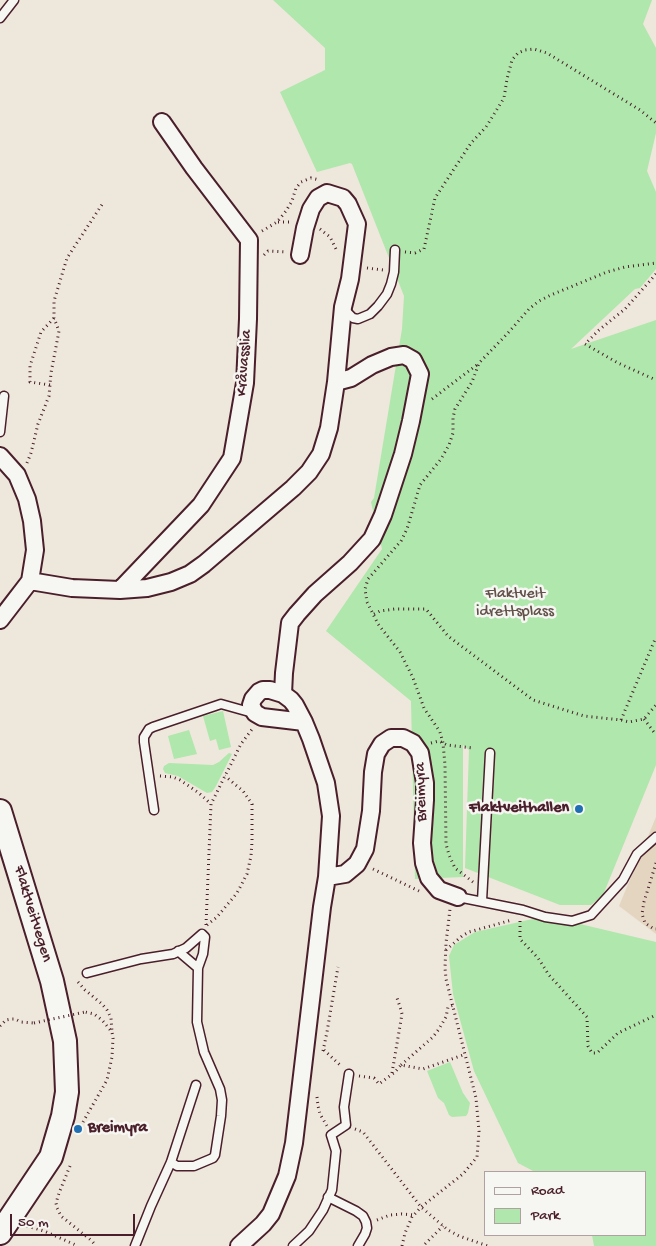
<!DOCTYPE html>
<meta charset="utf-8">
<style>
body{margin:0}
#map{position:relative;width:656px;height:1246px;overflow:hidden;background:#eee7db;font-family:"Gochi Hand",sans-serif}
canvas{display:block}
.legend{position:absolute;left:484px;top:1171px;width:162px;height:65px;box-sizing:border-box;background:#f6f6f2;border:1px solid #b1a0a2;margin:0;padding:6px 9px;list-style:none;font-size:15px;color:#4a1f2b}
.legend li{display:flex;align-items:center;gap:10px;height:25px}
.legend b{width:25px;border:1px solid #b1a0a2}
.scale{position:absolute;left:10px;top:1214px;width:125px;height:22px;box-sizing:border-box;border:2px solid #4a1f2b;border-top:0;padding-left:6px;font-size:15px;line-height:18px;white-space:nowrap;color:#4a1f2b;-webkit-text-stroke:4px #f6f6f2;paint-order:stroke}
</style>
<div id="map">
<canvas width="656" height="1246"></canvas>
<ul class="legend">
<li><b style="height:6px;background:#f6f6f2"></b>Road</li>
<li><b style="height:14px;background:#afe7ac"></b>Park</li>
</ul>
<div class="scale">50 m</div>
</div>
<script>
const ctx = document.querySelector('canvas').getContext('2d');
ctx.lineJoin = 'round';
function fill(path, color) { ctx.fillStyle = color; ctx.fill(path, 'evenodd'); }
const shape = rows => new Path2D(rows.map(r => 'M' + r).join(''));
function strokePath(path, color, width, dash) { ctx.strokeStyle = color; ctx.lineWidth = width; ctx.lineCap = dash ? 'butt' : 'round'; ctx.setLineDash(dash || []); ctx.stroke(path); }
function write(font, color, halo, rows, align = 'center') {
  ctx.font = font + ' "Gochi Hand",sans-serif'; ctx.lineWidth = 5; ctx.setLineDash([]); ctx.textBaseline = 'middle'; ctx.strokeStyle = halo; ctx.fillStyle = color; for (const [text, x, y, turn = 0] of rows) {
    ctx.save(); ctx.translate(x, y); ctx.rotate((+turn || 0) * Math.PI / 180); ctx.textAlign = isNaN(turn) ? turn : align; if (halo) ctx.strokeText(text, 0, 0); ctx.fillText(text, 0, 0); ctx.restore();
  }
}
fill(shape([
 [656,817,656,934,619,906]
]), '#e4d5c0');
fill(shape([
 [273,0,652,0,643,24,656,48,656,133,647,171,656,192,656,269,640,288,635,289,571,349,656,320,656,765,603,895,591,905,560,905,465,868,469,750,463,745,463,877,415,879,411,701,326,631,382,549,371,502,374,498,402,329,404,296,352,164,350,163,317,172,280,92,325,70,325,48],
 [223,711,231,747,219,750,216,739,210,741,203,716],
 [189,730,197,754,174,759,168,736],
 [229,753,232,754,216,786,212,792,207,793,178,776,165,773,163,769,164,766,169,763,213,765,219,762],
 [546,916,656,942,656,1246,594,1246,592,1235,645,1235,645,1172,535,1172,518,1163,474,1071,453,994,449,956,454,945,475,932],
 [450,1062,463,1093,470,1103,468,1113,466,1116,452,1117,449,1115,444,1103,438,1098,427,1071]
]), '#afe7ac');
const service = shape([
 [0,18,14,0],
 [344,309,353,318,358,319,370,314,378,306,387,294,391,284,394,272,395,250],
 [0,432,4,396],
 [154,810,144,742,144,737,149,729,153,727,221,704,253,713],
 [458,897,523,910,545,917,572,921,591,915,623,880,637,854,656,837],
 [482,901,490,753],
 [178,951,198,968],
 [87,973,141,959,173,954,186,948,202,934,205,937,203,954,198,968,197,1022,204,1052,220,1089,222,1100,221,1116,215,1155,213,1158,194,1166,177,1166,171,1162],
 [328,1197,356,1211,363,1216,366,1222,367,1228,365,1234,358,1246],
 [135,1246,151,1206,171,1162,196,1085],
 [293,1246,309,1231,323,1210,332,1190,336,1151,331,1135,346,1125,344,1107,349,1074]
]);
const minor = shape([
 [0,456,17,475,27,499,32,521,35,550,30,581,0,620],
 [30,581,72,588,120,590,147,588,171,582,190,574,204,564,293,488,309,472,321,454,329,428,336,382,343,307,350,279,357,224,348,204,343,198,327,193,318,198,311,209,305,228,300,255],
 [120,590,201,505,232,458,245,383,248,319,249,240,194,168,162,122],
 [283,694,284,673,290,623,297,614,315,594,350,563,372,539,383,515,403,454,411,421,420,374,413,360,404,355,391,357,372,365,351,378,336,382],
 [327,877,345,874,357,864,365,849,371,811,373,772,376,754,382,744,391,738,403,738,413,743,420,753,425,783,425,800,422,843,424,863,429,878,439,890,458,897],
 [239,1246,263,1224,271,1214,287,1176,294,1143,322,907,327,877,331,816,326,783,311,739,304,722,295,705,291,700,283,694,270,690,263,690,259,692,253,699,251,705,255,713,262,717,304,722]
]);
const secondary = shape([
 [0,811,52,981,65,1041,67,1092,63,1116,51,1157,0,1233]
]);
strokePath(service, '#4a1f2b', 11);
strokePath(minor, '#4a1f2b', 20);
strokePath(secondary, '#4a1f2b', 26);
strokePath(shape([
 [278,222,291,222],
 [320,229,330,237,337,251],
 [262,231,277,222,286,211,292,201,296,188,301,182,311,178,319,180],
 [405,252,415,253,424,249,435,198,471,143,486,127,504,98,507,79,512,60,518,53,525,50,534,49,547,53,640,110,656,123],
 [264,255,268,251,286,252],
 [367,268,383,270],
 [656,274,625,309,599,330,585,344,618,363,656,380],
 [50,385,30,382,30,366,41,332,54,318],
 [432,399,478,364],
 [27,463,31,453,38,424,49,396,51,373,59,331,54,318,54,301,67,258,103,203],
 [374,614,380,611,395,609,426,609,448,636,533,700,584,716,621,720,629,722,644,719,656,705],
 [644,719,656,735],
 [621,720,656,637],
 [431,743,439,741,447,745,473,748],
 [160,776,173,777,180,780,199,793,211,804],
 [656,863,644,902,642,914,645,923,654,929,656,929],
 [373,869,419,891],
 [473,882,455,868,449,855,446,844,445,765,443,743,440,732,424,708,413,678,400,652,378,624,367,602,365,589,368,579,401,541,407,529,420,485,441,459,449,445,453,433,453,418,455,409,472,382,479,363,507,334,529,309,539,301,551,295,607,272,625,267,656,263],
 [520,921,520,939,538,958,549,975,587,1017,588,1046,592,1053,597,1053,618,1033,656,1015],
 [206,925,211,804,241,744,253,728],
 [207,925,217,917,237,893,247,874,251,856,252,842,252,804,243,791,225,776],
 [446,950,462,936,469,932,512,920],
 [78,982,85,990,102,1004,107,1010,111,1018,112,1032],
 [0,1026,6,1020,11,1019,15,1019,21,1022,34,1023],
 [324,1050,341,1066],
 [323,1051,327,1032,338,967],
 [401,1065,433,1037,439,1029,446,1017,448,1007,453,1005],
 [392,1073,402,1014,401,1010,396,995],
 [359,1076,374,1078,379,1084,395,1072,401,1065,423,1069,466,1054],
 [317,1097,318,1106,320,1114,327,1126],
 [83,1122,107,1080,112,1057,113,1038,112,1032,102,1020,94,1014,85,1012],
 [355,1129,363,1132,421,1207,448,1230,459,1236,488,1246],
 [70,1166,59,1193,56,1203,57,1208,61,1216,92,1241,96,1246],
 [377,1220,390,1215,402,1214,414,1215],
 [27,1226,44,1231,78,1246],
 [425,1244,443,1226],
 [402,1246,405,1233,412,1217,421,1207,463,1174,477,1157,479,1131,476,1098,446,979,445,968,446,943,450,909]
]), '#4a1f2b', 3, [1, 4]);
strokePath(service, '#f6f6f2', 8);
strokePath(minor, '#f6f6f2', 16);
strokePath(secondary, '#f6f6f2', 22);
strokePath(shape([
 [34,1023,85,1012]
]), '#4a1f2b', 3, [1, 4]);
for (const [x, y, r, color] of [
 [579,809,5,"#1f6fb2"],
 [78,1129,5,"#1f6fb2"]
]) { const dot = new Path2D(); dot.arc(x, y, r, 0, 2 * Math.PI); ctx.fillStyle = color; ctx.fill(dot); strokePath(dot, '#f6f6f2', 2); }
write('16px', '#4a1f2b', '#f6f6f2', [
 ["Kråvasslia",245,363,-86],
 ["Breimyra",422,792,-92],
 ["Flaktveitvegen",32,914,73]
]);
write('16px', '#63514b', '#f6f6f2', [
 ["Flaktveit",515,595],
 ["idrettsplass",515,613]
]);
write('bold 16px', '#4a1f2b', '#f6f6f2', [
 ["Flaktveithallen",569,809],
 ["Breimyra",88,1129,"left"]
], 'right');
</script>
